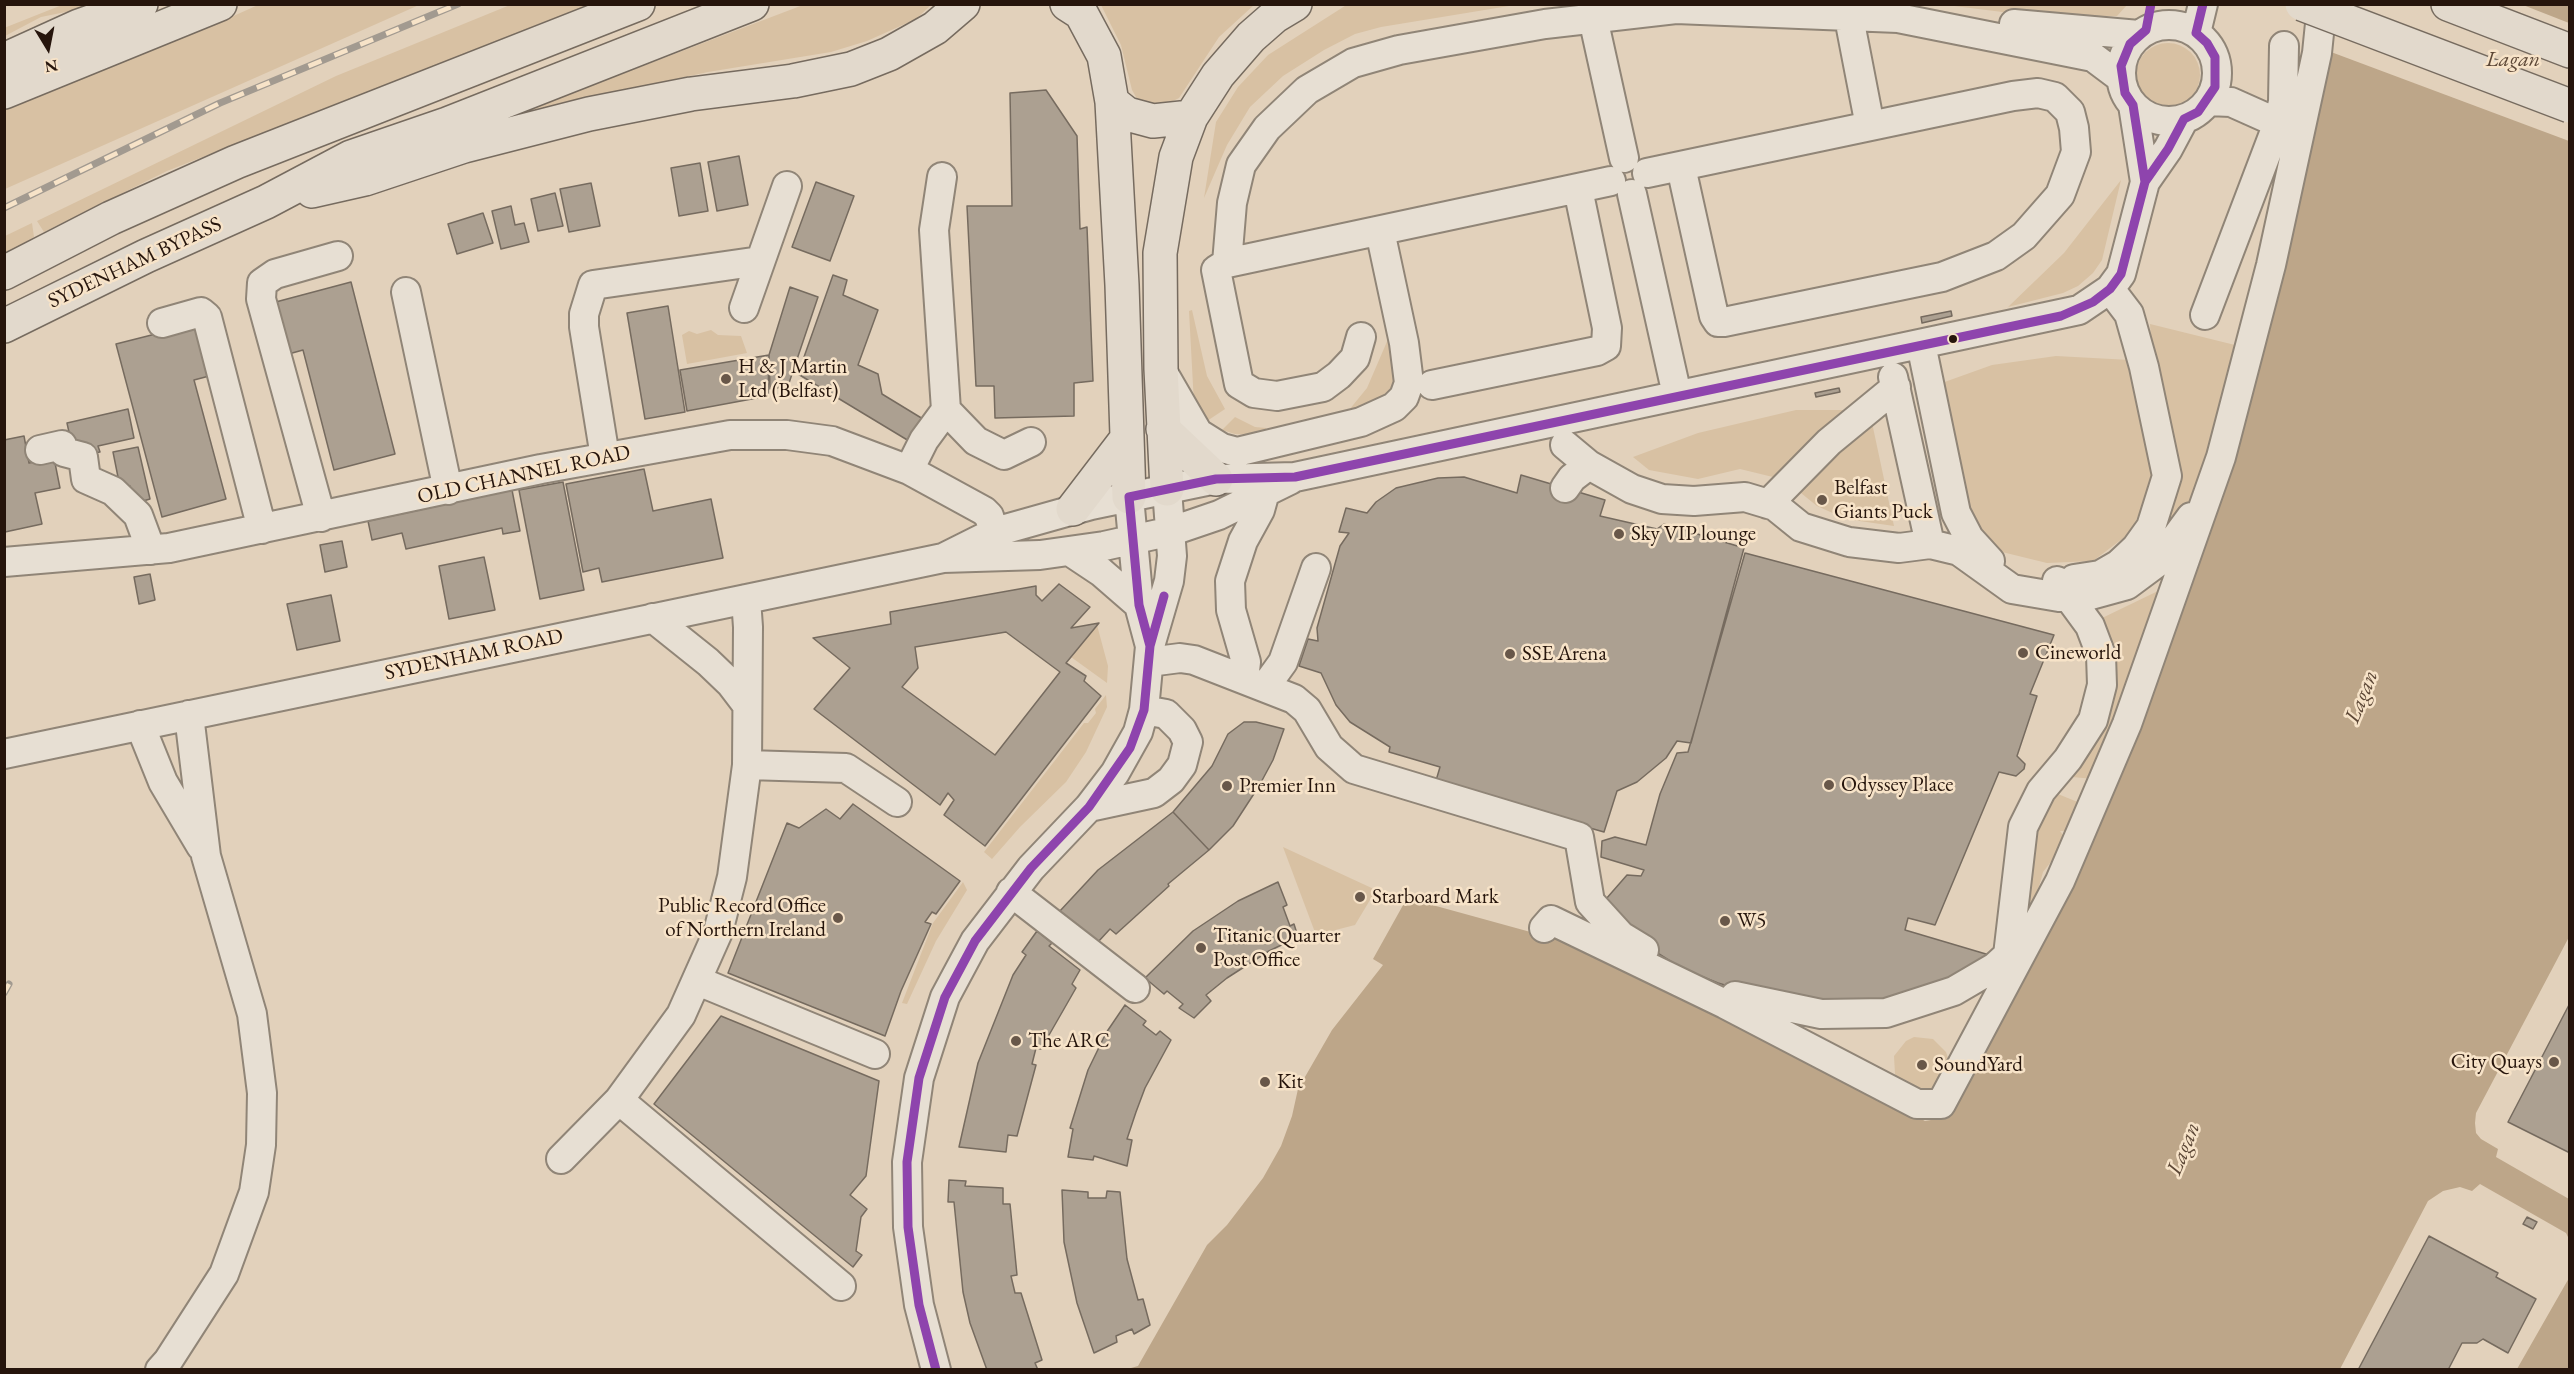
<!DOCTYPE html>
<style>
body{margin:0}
#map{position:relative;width:2574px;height:1374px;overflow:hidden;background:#e2d1bb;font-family:"EB Garamond",serif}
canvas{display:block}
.frame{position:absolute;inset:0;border:6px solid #26150c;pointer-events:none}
.north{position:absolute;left:18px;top:18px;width:60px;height:60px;-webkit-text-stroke:4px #f7e3c8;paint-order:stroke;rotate:170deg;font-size:16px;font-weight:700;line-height:24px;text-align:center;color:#26150c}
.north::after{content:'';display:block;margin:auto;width:21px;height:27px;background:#26150c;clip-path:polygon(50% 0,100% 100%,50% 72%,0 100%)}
</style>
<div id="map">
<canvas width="2574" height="1374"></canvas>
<div class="frame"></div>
<div class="north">N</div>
</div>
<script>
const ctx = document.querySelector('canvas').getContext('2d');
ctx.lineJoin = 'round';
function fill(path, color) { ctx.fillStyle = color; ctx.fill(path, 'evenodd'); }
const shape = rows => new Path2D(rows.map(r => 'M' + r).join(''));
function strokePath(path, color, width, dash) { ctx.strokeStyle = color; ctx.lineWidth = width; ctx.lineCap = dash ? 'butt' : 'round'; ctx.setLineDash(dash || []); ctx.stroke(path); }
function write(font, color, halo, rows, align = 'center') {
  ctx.font = font + ' "EB Garamond",serif'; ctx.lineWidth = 5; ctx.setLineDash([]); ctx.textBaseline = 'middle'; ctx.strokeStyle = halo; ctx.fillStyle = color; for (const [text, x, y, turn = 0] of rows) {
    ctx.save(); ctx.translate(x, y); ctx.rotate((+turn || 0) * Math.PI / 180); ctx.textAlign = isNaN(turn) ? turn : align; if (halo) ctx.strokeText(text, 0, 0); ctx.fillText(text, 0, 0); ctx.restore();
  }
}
fill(shape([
 [1348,4,1515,5,1381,27,1355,34,1324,50,1283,76,1250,107,1227,145,1204,198,1216,122,1238,87,1268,55],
 [62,5,100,5,41,17,5,36,4,28],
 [258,5,419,5,5,189,4,109,200,31],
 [510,5,588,5,167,171,44,232,37,221,336,76],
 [803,5,931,5,916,19,867,41,831,52,708,72,522,112],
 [1101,5,1254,5,1219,37,1179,98,1165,105,1140,104,1132,90,1121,45],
 [1946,5,2127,5,2117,16,2085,16,2083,22],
 '2136 75a32 32 0 1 1 64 0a32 32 0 1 1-64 0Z',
 [2121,180,2102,260,2093,273,2078,286,2063,293,2008,307,2064,253],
 [32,223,34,237,5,255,5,236],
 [1192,310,1207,376,1225,409,1204,423,1194,404,1189,311],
 [2150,324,2239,346,2203,478,2183,516,2163,520],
 [711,330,718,335,741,336,747,353,687,364,682,335,689,331,697,334],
 [1392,330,1396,389,1377,409,1349,410,1367,388],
 [2056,356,2130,360,2154,481,2130,533,2093,561,2047,563,2002,552,1967,513,1939,384,1992,365],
 [1796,410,1852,410,1777,478,1740,469,1698,479,1649,470,1633,457,1698,433],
 [1235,417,1255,427,1266,428,1265,432,1250,435,1235,434,1222,430],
 [1871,418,1894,526,1846,519,1817,506,1796,489],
 [2158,591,2148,649,2119,703,2113,742,2100,746,2094,779,2072,777,2098,727,2098,620],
 [1097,625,1108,666,1107,683,1071,657],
 [1106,695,1107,707,1086,752,1066,782,1020,827,992,859,984,852,1084,723,1088,723,1096,713,1095,709],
 [2053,792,2085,805,2073,831,2060,831,2067,841,2043,872,2035,901,2028,902,2034,827],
 [1283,847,1376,890,1355,925,1316,935],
 [963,882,967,890,936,941,907,1004,902,1003,933,923],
 [1914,1037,1933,1039,1946,1052,1949,1061,1933,1091,1924,1093,1899,1082,1895,1074,1894,1056,1906,1041]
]), '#d8c1a3');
fill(shape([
 [2333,5,2569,5,2569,937,2476,1113,2475,1123,2476,1133,2481,1139,2498,1149,2496,1157,2569,1199,2569,1239,2566,1233,2480,1184,2472,1191,2460,1187,2443,1191,2428,1201,2340,1369,1124,1370,1138,1366,1207,1245,1227,1225,1263,1178,1281,1146,1292,1116,1298,1089,1332,1030,1383,965,1373,959,1407,898,1545,936,1551,925,1925,1121,1949,1117,2050,927,2132,746],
 [2569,1275,2569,1369,2517,1369,2569,1278]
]), '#bda689');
fill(shape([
 [2330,4,2523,5,2569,23,2569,141,2323,49]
]), '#e2d1bb');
const building = shape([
 [1046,90,1077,136,1080,229,1087,227,1093,381,1074,383,1074,416,995,418,994,386,976,386,967,206,1012,206,1010,93,1046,90],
 [739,156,748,205,717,211,708,162,739,156],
 [700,163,708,211,679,216,671,168,700,163],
 [816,182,854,196,830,261,792,247,816,182],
 [591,183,600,226,569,232,560,189,591,183],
 [555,193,563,226,538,231,531,199,555,193],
 [511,206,515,225,524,223,529,242,501,249,492,211,511,206],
 [483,213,493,243,457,254,448,224,483,213],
 [833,275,847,280,843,295,878,310,858,365,878,374,882,394,923,419,909,441,798,374,833,275],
 [351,282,395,454,334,470,303,350,285,355,272,303,351,282],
 [790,287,818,297,788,386,770,389,769,355,790,287],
 [668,306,685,412,645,419,627,313,668,306],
 [1951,311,1952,316,1922,323,1921,317,1951,311],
 [199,323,213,375,194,380,226,499,162,517,116,344,199,323],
 [769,355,768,396,687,411,680,370,769,355],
 [1839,388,1840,392,1816,397,1815,393,1839,388],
 [128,409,134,438,98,446,100,452,86,454,73,451,67,423,128,409],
 [24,436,29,463,54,458,60,488,35,493,42,524,5,532,4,440,24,436],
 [138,447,150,499,136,503,130,486,125,486,119,482,113,452,138,447],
 [644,469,653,511,711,499,723,558,602,582,599,568,583,572,566,484,644,469],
 [1521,475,1605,500,1600,516,1657,529,1664,524,1744,548,1691,743,1677,741,1666,758,1637,782,1617,791,1604,832,1435,784,1440,767,1389,752,1390,747,1350,722,1336,705,1321,673,1299,666,1308,639,1318,641,1317,628,1340,546,1349,533,1339,532,1346,508,1367,513,1376,502,1396,488,1438,478,1464,477,1517,493,1521,475],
 [563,482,584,590,540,599,519,490,563,482],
 [512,490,520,531,503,534,502,528,406,549,402,533,372,540,368,521,512,490],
 [342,541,347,567,325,572,320,545,342,541],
 [1745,553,2054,635,2030,694,2037,696,2017,756,2025,764,2024,769,2016,776,1999,772,1935,925,1908,918,1905,930,1996,957,1953,979,1907,994,1865,1003,1769,998,1718,983,1681,968,1634,938,1599,907,1627,875,1641,876,1644,870,1601,857,1602,841,1615,837,1646,845,1660,794,1677,753,1688,752,1745,553],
 [484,557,495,610,449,619,439,566,484,557],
 [150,574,155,600,139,604,134,577,150,574],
 [1059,584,1090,607,1071,628,1099,623,1066,663,1086,676,1084,681,1101,696,985,846,944,815,954,800,948,793,940,805,814,709,850,668,813,638,891,624,890,612,1036,586,1036,595,1042,601,1059,584],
 [1006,632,1060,672,995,755,902,687,918,668,915,647,1006,632],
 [331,595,340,641,297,650,287,604,331,595],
 [1244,722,1256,722,1284,729,1273,760,1259,786,1233,826,1209,850,1173,812,1212,766,1228,734,1244,722],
 [853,804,960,881,936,914,932,912,925,922,931,924,901,991,885,1036,728,973,787,823,799,828,826,809,840,819,853,804],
 [1173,812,1209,850,1168,884,1169,886,1116,934,1110,929,1098,942,1059,912,1098,870,1173,812],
 [1278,882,1287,905,1283,907,1290,926,1294,924,1298,937,1269,951,1227,978,1206,995,1211,1001,1194,1018,1179,1008,1183,1004,1167,991,1164,994,1145,978,1193,931,1238,901,1278,882],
 [1037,931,1052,943,1049,946,1080,970,1072,984,1076,988,1041,1049,1036,1048,1032,1064,1036,1065,1017,1136,1008,1135,1006,1152,959,1147,978,1063,1013,975,1026,955,1022,952,1037,931],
 [2570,1003,2570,1153,2508,1122,2570,1003],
 [1125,1005,1146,1021,1143,1025,1156,1035,1160,1031,1171,1040,1145,1088,1136,1112,1127,1139,1132,1140,1127,1166,1094,1156,1093,1160,1068,1157,1073,1129,1070,1128,1088,1070,1106,1033,1125,1005],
 [721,1016,879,1081,866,1176,850,1195,867,1209,861,1217,856,1251,862,1255,853,1267,654,1104,721,1016],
 [949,1180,966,1181,965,1186,1003,1188,1003,1204,1010,1204,1017,1275,1011,1276,1015,1293,1021,1293,1042,1360,1035,1363,1038,1370,987,1370,970,1323,963,1292,954,1202,948,1202,949,1180],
 [1062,1190,1088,1192,1088,1198,1106,1198,1107,1191,1120,1192,1127,1259,1138,1300,1143,1299,1150,1325,1134,1334,1132,1329,1116,1336,1117,1342,1094,1353,1077,1303,1064,1242,1062,1190],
 [2527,1217,2537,1222,2533,1229,2523,1224,2527,1217],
 [2429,1236,2498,1273,2496,1277,2536,1299,2508,1353,2483,1339,2477,1343,2462,1343,2448,1370,2358,1370,2429,1236]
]);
fill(building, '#aca091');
strokePath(building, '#766b5f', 1.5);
const minor = shape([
 [1856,15,1851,28,1870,126],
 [1593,18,1624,158],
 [2014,24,2139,35],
 '2121 73a48 48 0 1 1 96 0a48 48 0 1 1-96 0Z',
 [2196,33,2203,4],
 [2208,101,2231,102,2278,123],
 [2133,105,2145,182],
 [1647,173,2013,96,2038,93,2055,97,2070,112,2074,128,2076,152,2060,195,2024,236,1996,256,1942,277,1724,322,1718,322,1714,316,1681,167],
 [942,177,934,230,946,410],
 [1632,194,1677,395],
 [1227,263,1611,181],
 [406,292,448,490],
 [744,308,787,186],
 [2205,315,2278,123,2283,102,2284,46],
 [162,323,201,312,207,317,262,529],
 [1361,337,1355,358,1339,375,1323,387,1277,396,1254,393,1239,384,1216,270,1227,263,1232,203,1241,165,1267,128,1307,90,1353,63,1399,50,1545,24,1676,9,1898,18,2093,57,2121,78],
 [1921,344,1956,513,1969,538,1990,561],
 [1161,369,1198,433,1222,448,1237,452,1361,422,1394,407,1404,397,1409,383,1404,343,1380,231],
 [1893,377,1930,544],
 [1432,385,1597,351,1606,346,1607,328,1578,189],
 [1565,445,1589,465,1632,489,1662,499,1694,501,1745,497,1775,506,1801,527,1849,542,1899,548,1930,544,1959,551,2012,589,2059,597,2087,596,2127,585,2158,562,2191,517],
 [40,450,62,445,64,452,83,457,86,479,113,491,138,515,151,550],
 [605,457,584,327,584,314,593,285,760,261],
 [909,470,924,440,946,410,976,441,1004,455,1031,442],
 [1565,488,1572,478,1589,465],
 [1129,497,1139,605,1150,646],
 [1768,504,1829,442,1896,387],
 [321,517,261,299,262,283,275,274,338,256],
 [1071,552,1101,572,1139,605],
 [943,558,995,532,1091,505,1216,479,1295,477,2079,310,2110,289,2121,274,2145,182,2168,149,2184,119],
 [4,562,169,548,541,469,730,435,787,435,832,441,909,470,984,511,989,516,1000,551],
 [2074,579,2100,575,2119,564,2136,548,2151,527,2167,476,2144,367,2129,314,2110,289],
 [653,618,708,662,731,684,747,705],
 [1149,662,1180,658,1194,660,1294,699,1307,710,1329,747,1354,769,1579,837,1590,902,1621,936,1644,950],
 [1244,679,1246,662,1231,610,1230,581,1243,541,1260,510,1265,492,1265,483],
 [1265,687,1283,662,1316,568],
 [140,725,163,782,201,846],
 [4,754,943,558,1040,555,1104,546,1172,531,1219,515,1290,480],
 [747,765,846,768,897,802],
 [1089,807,1154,793,1171,780,1182,765,1188,742,1182,730,1166,714,1144,710],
 [1011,892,1135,988],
 [1544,928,1551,920,1725,1004,1917,1104,1941,1104,2060,881,2127,724,2221,457,2271,265,2317,53,2322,4],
 [698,981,875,1054],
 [1735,996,1821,1014,1886,1013,1954,991,1995,967,2008,955,2023,827,2041,791,2068,759,2093,720,2102,685,2101,655,2090,626,2057,581],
 [619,1100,841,1286],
 [561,1159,619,1100,681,1015,718,932,732,877,747,765,748,627,746,599],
 [160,1370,168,1361,224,1274,254,1192,261,1145,262,1093,252,1014,206,856,189,715],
 [936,1370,919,1305,908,1227,907,1162,919,1078,945,997,975,941,1031,868,1089,807,1115,773,1138,732,1144,710,1150,646,1169,581,1172,556,1167,489]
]);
const highway = shape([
 [1067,4,1081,13,1104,56,1112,102,1122,285,1129,497],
 [2448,4,2570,51],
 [4,60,79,26,141,4],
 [4,92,220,4],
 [1112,102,1127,114,1153,121,1191,117],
 [312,191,365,179,464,146,589,114,691,94,793,81,851,69,889,54,935,28,963,4],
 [4,273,111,218,236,162,638,4],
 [4,326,146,256,266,202,351,157,447,124,752,4],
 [1163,429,1216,479],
 [1167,489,1161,369,1160,253,1176,157,1191,117,1218,75,1251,37,1275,16,1295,4],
 [1073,509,1125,441]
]);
strokePath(minor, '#908577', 32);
strokePath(highway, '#766b5f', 36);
strokePath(minor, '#e7dfd3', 28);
strokePath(highway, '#e2d9cc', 33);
const rail = shape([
 [4,208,220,103,458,4],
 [4,993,9,984]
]);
strokePath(rail, '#a29a90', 7);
strokePath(rail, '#f7e3c8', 4.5, [14]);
const highwayBridge = shape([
 [2302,4,2570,106]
]);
strokePath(highwayBridge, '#766b5f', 36, []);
strokePath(highwayBridge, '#e2d9cc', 33);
strokePath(shape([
 [2145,182,2133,105,2125,93,2121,66,2130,44,2146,30,2151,4],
 [1150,646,1139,605,1129,497,1216,479,1295,477,2061,316,2093,302,2110,289,2121,274,2145,182,2168,149,2184,119,2198,112,2215,87,2215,57,2207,43,2196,33,2203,4],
 [936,1370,919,1305,908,1227,907,1162,919,1078,945,997,975,941,1031,868,1089,807,1130,748,1144,710,1150,646,1164,596]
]), '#8e44ad', 9);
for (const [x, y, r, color] of [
 [1953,339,5,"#26150c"],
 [726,379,6,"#685749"],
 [1822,500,6,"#685749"],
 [1619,534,6,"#685749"],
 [2023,653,6,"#685749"],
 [1510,654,6,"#685749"],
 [1829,785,6,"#685749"],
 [1227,786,6,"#685749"],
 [1360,897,6,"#685749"],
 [838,918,6,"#685749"],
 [1725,921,6,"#685749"],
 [1201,948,6,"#685749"],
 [1016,1041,6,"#685749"],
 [2554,1062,6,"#685749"],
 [1922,1065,6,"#685749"],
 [1265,1082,6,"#685749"]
]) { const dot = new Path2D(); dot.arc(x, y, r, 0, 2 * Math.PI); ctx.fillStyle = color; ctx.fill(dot); strokePath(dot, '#f7e3c8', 2); }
write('21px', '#26150c', '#f7e3c8', [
 ["SYDENHAM BYPASS",135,263,-25],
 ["OLD CHANNEL ROAD",524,475,-12],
 ["SYDENHAM ROAD",474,655,-12]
]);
write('21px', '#26150c', '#f7e3c8', [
 ["H & J Martin",738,367],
 ["Ltd (Belfast)",738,391],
 ["Belfast",1834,488],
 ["Giants Puck",1834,512],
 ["Sky VIP lounge",1631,534],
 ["Cineworld",2035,653],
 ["SSE Arena",1522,654],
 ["Odyssey Place",1841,785],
 ["Premier Inn",1239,786],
 ["Starboard Mark",1372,897],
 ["Public Record Office",826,906,"right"],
 ["of Northern Ireland",826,930,"right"],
 ["W5",1737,921],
 ["Titanic Quarter",1213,936],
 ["Post Office",1213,960],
 ["The ARC",1028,1041],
 ["City Quays",2542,1062,"right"],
 ["SoundYard",1934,1065],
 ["Kit",1277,1082]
], 'left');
write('italic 22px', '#5c4736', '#f7e3c8', [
 ["Lagan",2513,60],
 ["Lagan",2362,697,-68],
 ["Lagan",2184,1149,-68]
]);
</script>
